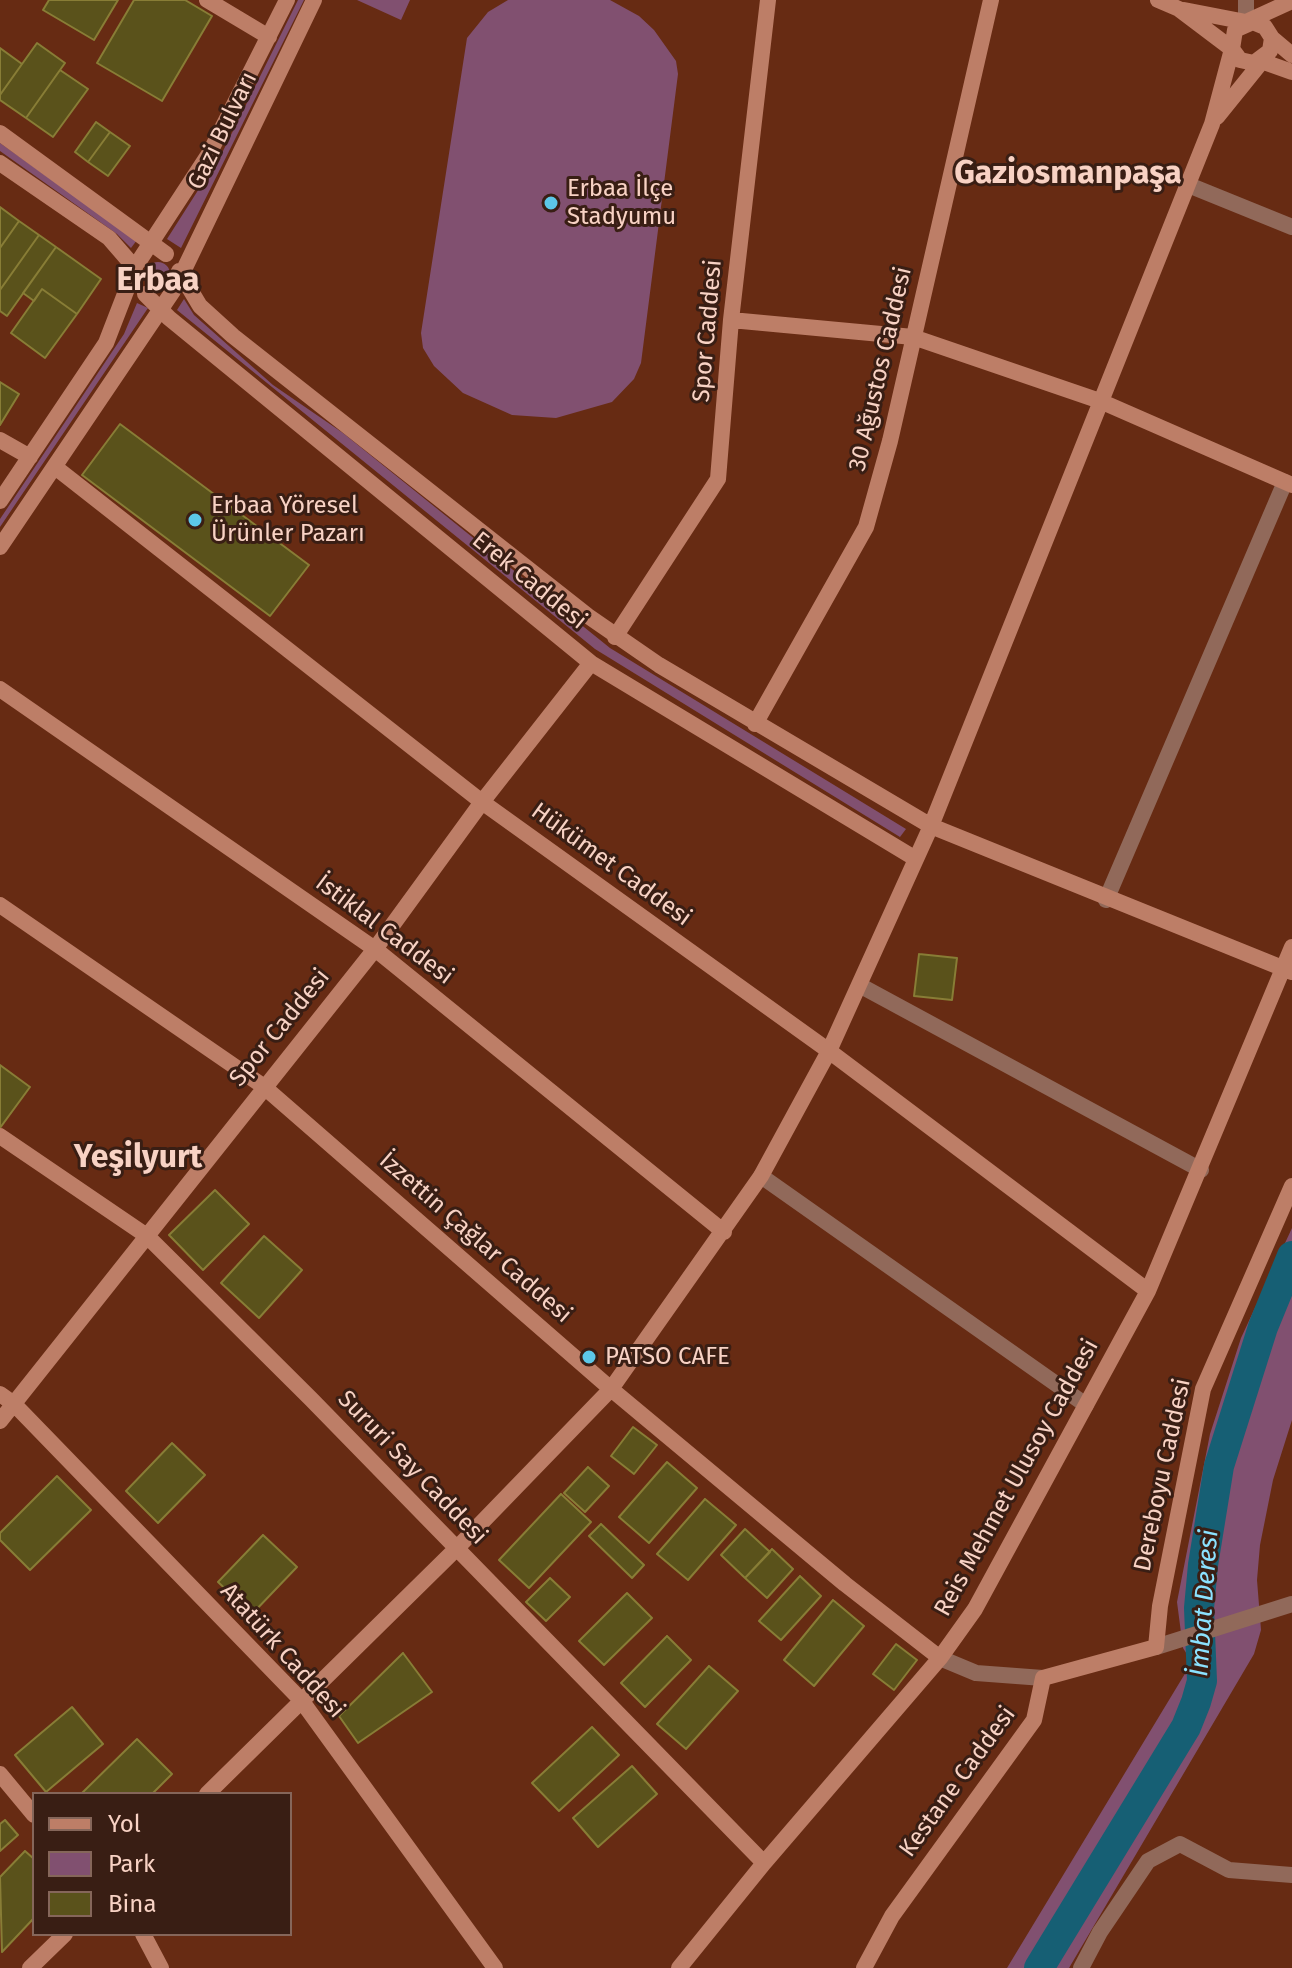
<!DOCTYPE html>
<meta charset="utf-8">
<style>
body{margin:0}
#map{position:relative;width:1292px;height:1968px;overflow:hidden;background:#672b13;font-family:"Fira Sans",sans-serif}
canvas{display:block}
.legend{position:absolute;left:32px;top:1792px;width:260px;height:144px;box-sizing:border-box;background:#391e14;border:2px solid #85665a;margin:0;padding:10px 14px;list-style:none;font-size:24px;color:#f8d2c4}
.legend li{display:flex;align-items:center;gap:16px;height:40px}
.legend b{width:40px;border:2px solid #85665a}
</style>
<div id="map">
<canvas width="1292" height="1968"></canvas>
<ul class="legend">
<li><b style="height:10px;background:#bd7e67"></b>Yol</li>
<li><b style="height:22px;background:#815070"></b>Park</li>
<li><b style="height:22px;background:#5a521b"></b>Bina</li>
</ul>
</div>
<script>
const ctx = document.querySelector('canvas').getContext('2d');
ctx.lineJoin = 'round';
function fill(path, color) { ctx.fillStyle = color; ctx.fill(path, 'evenodd'); }
const shape = rows => new Path2D(rows.map(r => 'M' + r).join(''));
function strokePath(path, color, width, dash) { ctx.strokeStyle = color; ctx.lineWidth = width; ctx.lineCap = dash ? 'butt' : 'round'; ctx.setLineDash(dash || []); ctx.stroke(path); }
function write(font, color, halo, rows, align = 'center') {
  ctx.font = font + ' "Fira Sans",sans-serif'; ctx.lineWidth = 6; ctx.setLineDash([]); ctx.textBaseline = 'middle'; ctx.strokeStyle = halo; ctx.fillStyle = color; for (const [text, x, y, turn = 0] of rows) {
    ctx.save(); ctx.translate(x, y); ctx.rotate((+turn || 0) * Math.PI / 180); ctx.textAlign = isNaN(turn) ? turn : align; if (halo) ctx.strokeText(text, 0, 0); ctx.fillText(text, 0, 0); ctx.restore();
  }
}
fill(shape([
 [298,0,304,0,181,248,167,239,223,151],
 [357,0,410,0,401,20],
 [508,0,610,0,639,16,654,30,676,61,678,74,641,363,634,379,612,402,556,418,512,415,463,393,434,366,423,348,421,333,467,38,488,12],
 [0,143,121,229,137,240,131,248,117,234,0,151],
 '146 274a12 12 0 1 1 24 0a12 12 0 1 1-24 0Z',
 [184,299,194,315,273,385,343,433,610,648,906,829,900,837,595,649,177,310],
 [137,303,148,308,0,527,0,519,124,334],
 [1292,1228,1292,1420,1273,1480,1260,1545,1257,1580,1261,1630,1254,1654,1069,1968,1007,1968,1192,1662,1183,1648,1177,1602,1210,1434,1241,1338]
]), '#815070');
strokePath(shape([
 [1039,1968,1186,1727,1196,1702,1202,1681,1199,1608,1203,1565,1219,1466,1263,1327,1292,1256]
]), '#165f74', 30);
const building = shape([
 [49,0,118,0,94,40,43,10,49,0],
 [134,0,185,0,212,16,162,101,97,63,134,0],
 [37,43,65,63,26,118,0,100,0,95,37,43],
 [0,48,22,64,0,95,0,48],
 [60,70,88,89,53,137,26,118,60,70],
 [96,122,110,132,88,162,75,152,96,122],
 [110,132,130,146,108,176,88,162,110,132],
 [0,207,19,221,0,248,0,207],
 [19,221,39,235,0,290,0,248,19,221],
 [39,235,56,247,7,316,0,311,0,290,39,235],
 [56,247,101,279,77,314,42,289,34,301,23,293,56,247],
 [42,289,77,314,45,358,11,333,42,289],
 [0,382,19,394,0,425,0,382],
 [120,424,309,565,270,616,82,475,120,424],
 [919,954,957,958,952,1000,914,996,919,954],
 [0,1065,30,1087,0,1128,0,1065],
 [215,1190,249,1224,203,1270,169,1235,215,1190],
 [264,1236,302,1270,259,1318,221,1283,264,1236],
 [633,1427,657,1445,634,1474,611,1456,633,1427],
 [172,1443,205,1475,158,1523,126,1491,172,1443],
 [667,1462,697,1488,649,1543,619,1517,667,1462],
 [588,1467,609,1486,585,1512,564,1493,588,1467],
 [57,1476,91,1510,30,1570,0,1540,0,1533,57,1476],
 [561,1494,591,1522,529,1588,499,1560,561,1494],
 [705,1499,736,1525,688,1580,657,1554,705,1499],
 [601,1524,644,1565,632,1578,589,1536,601,1524],
 [745,1529,770,1552,745,1578,721,1555,745,1529],
 [263,1535,297,1567,252,1614,218,1582,263,1535],
 [772,1549,793,1569,767,1598,745,1578,772,1549],
 [800,1576,821,1596,781,1640,759,1621,800,1576],
 [550,1578,570,1597,546,1621,526,1602,550,1578],
 [627,1593,652,1618,604,1665,579,1641,627,1593],
 [833,1600,864,1626,814,1686,784,1660,833,1600],
 [667,1636,691,1660,645,1707,621,1683,667,1636],
 [896,1644,917,1660,894,1690,873,1674,896,1644],
 [403,1653,432,1692,358,1743,339,1716,403,1653],
 [709,1666,738,1691,686,1749,657,1724,709,1666],
 [72,1707,103,1744,46,1792,15,1755,72,1707],
 [592,1727,619,1755,559,1811,532,1783,592,1727],
 [137,1739,172,1774,152,1794,81,1794,137,1739],
 [632,1766,657,1794,598,1847,573,1818,632,1766],
 [5,1820,18,1835,0,1851,0,1824,5,1820],
 [25,1851,34,1859,34,1918,2,1952,0,1877,25,1851]
]);
fill(building, '#5a521b');
strokePath(building, '#887d36', 2);
strokePath(shape([
 [1246,0,1246,22],
 [1186,184,1292,227],
 [1106,900,1285,482],
 [861,986,1201,1170],
 [761,1176,1086,1405],
 [1156,1647,1292,1604],
 [940,1658,976,1673,1043,1678],
 [1081,1968,1100,1932,1148,1861,1180,1844,1229,1870,1292,1875]
]), '#91695a', 16);
strokePath(shape([
 [207,0,269,37],
 [1184,10,1246,22,1292,1],
 [1272,38,1270,51,1254,63,1240,60,1232,49,1235,30,1253,22,1265,27,1272,38,1292,55],
 [1261,61,1292,72],
 [1217,117,1263,60],
 [0,133,166,254],
 [0,163,109,238,135,268,106,343,0,501],
 [139,261,209,154,287,0],
 [179,271,200,306,233,336,588,616,659,665,931,826,1292,972],
 [179,280,314,0],
 [145,294,169,318,591,663,916,859],
 [731,320,913,337,1100,401,1292,485],
 [0,440,30,457],
 [55,467,482,802,829,1051,1148,1291],
 [0,547,173,291],
 [615,637,718,479,731,320,768,0],
 [0,689,375,949,724,1232],
 [755,724,866,527,890,441,991,0],
 [0,905,263,1086,611,1389,845,1584,940,1658],
 [0,1136,147,1236,311,1399,764,1863],
 [0,1394,14,1404,301,1700,495,1968],
 [0,1421,375,949,482,802,591,663],
 [0,1774,34,1815],
 [207,1794,457,1548,611,1389,761,1176,829,1051,931,826,1212,124,1232,49,1179,9,1158,0],
 [143,1934,161,1968],
 [30,1968,65,1934],
 [679,1968,764,1863,940,1658,975,1609,1148,1291,1292,947],
 [864,1968,892,1916,1034,1720,1043,1678,1156,1647,1160,1606,1203,1389,1292,1186]
]), '#bd7e67', 16);
for (const [x, y, r, color] of [
 [551,203,8,"#5cc7e8"],
 [195,520,8,"#5cc7e8"],
 [589,1357,8,"#5cc7e8"]
]) { const dot = new Path2D(); dot.arc(x, y, r, 0, 2 * Math.PI); ctx.fillStyle = color; ctx.fill(dot); strokePath(dot, '#391e14', 3); }
write('24px', '#f8d2c4', '#391e14', [
 ["Gazi Bulvarı",223,131,-64],
 ["Spor Caddesi",708,331,-85],
 ["30 Ağustos Caddesi",881,369,-77],
 ["Erek Caddesi",529,581,39],
 ["Hükümet Caddesi",611,865,36],
 ["İstiklal Caddesi",384,930,37],
 ["Spor Caddesi",280,1028,-51],
 ["İzzettin Çağlar Caddesi",475,1238,41],
 ["Sururi Say Caddesi",412,1468,46],
 ["Dereboyu Caddesi",1163,1475,-78],
 ["Reis Mehmet Ulusoy Caddesi",1017,1478,-61],
 ["Atatürk Caddesi",282,1651,48],
 ["Kestane Caddesi",958,1782,-54]
]);
write('24px', '#f8d2c4', '#391e14', [
 ["Erbaa İlçe",567,189],
 ["Stadyumu",567,217],
 ["Erbaa Yöresel",211,506],
 ["Ürünler Pazarı",211,534],
 ["PATSO CAFE",605,1357]
], 'left');
write('italic 26px', '#8be2ff', '#391e14', [
 ["İmbat Deresi",1205,1603,-86]
]);
write('bold 32px', '#f8d2c4', '#391e14', [
 ["Gaziosmanpaşa",1068,174],
 ["Erbaa",158,281],
 ["Yeşilyurt",138,1158]
]);
</script>
